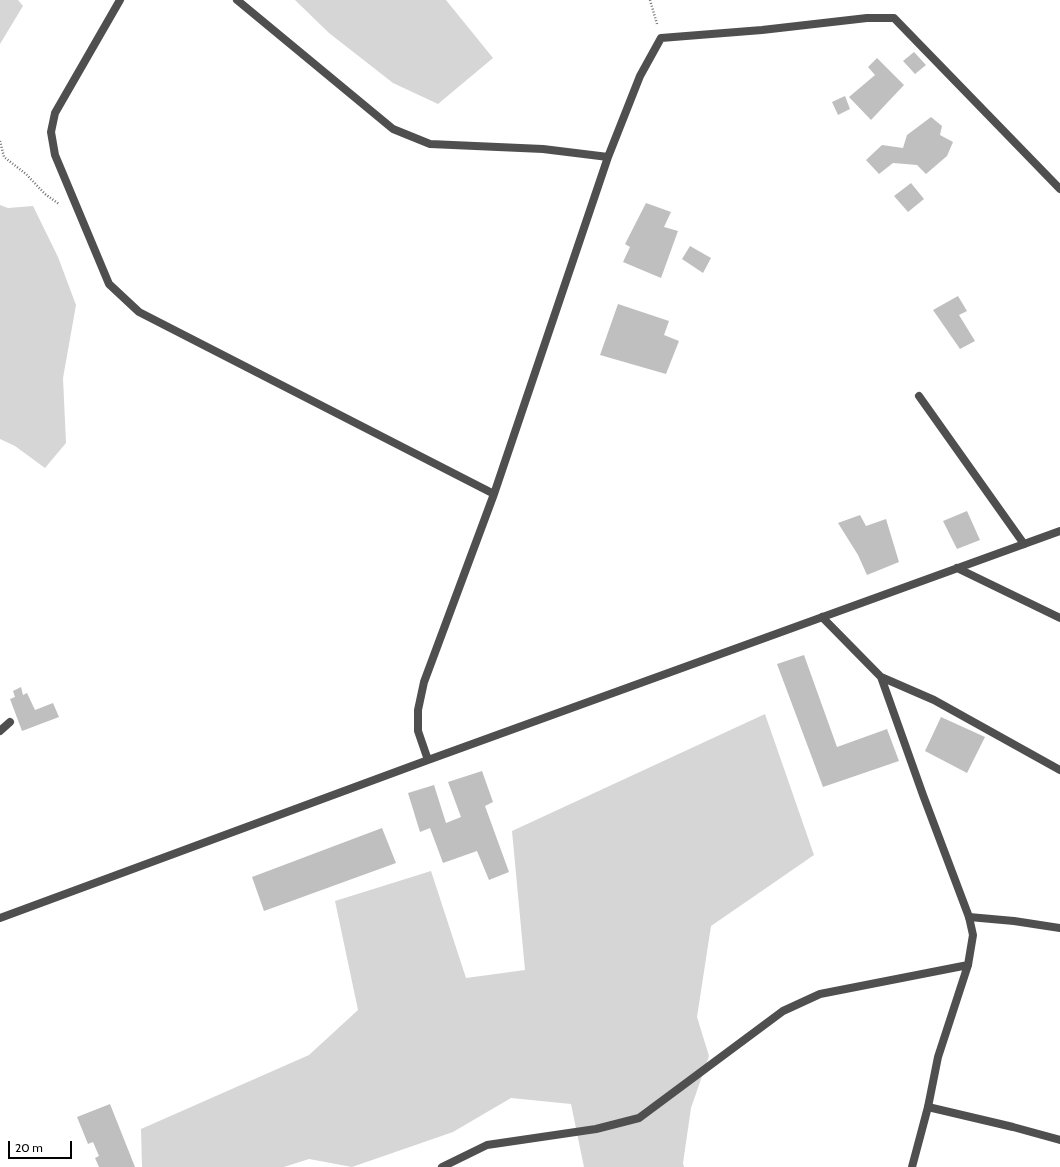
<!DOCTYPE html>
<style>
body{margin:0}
#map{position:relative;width:1060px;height:1167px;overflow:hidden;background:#fff;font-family:Cabin,sans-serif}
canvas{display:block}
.scale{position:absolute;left:8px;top:1141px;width:64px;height:18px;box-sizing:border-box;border:2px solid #000;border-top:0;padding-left:5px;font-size:12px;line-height:14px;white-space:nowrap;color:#000;-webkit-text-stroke:3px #fff;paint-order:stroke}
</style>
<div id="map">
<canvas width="1060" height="1167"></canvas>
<div class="scale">20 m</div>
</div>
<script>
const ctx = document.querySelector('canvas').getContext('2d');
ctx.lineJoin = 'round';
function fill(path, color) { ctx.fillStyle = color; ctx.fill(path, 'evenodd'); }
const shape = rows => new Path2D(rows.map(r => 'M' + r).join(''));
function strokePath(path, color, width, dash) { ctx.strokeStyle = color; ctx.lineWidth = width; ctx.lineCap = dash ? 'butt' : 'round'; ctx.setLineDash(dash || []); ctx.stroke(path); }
fill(shape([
 [0,0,18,0,23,6,0,44],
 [295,0,446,0,493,58,438,104,393,83,329,33],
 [0,205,8,208,33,206,58,257,76,305,63,378,66,443,45,468,15,446,0,439],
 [765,714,814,855,711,926,697,1017,709,1056,691,1108,683,1163,684,1167,584,1167,571,1104,511,1098,453,1132,352,1167,309,1159,284,1167,142,1167,141,1129,309,1055,358,1010,335,901,431,871,466,978,525,970,512,831]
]), '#d6d6d6');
fill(shape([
 [914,52,926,65,915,74,903,61],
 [877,58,904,85,871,120,849,97,875,75,868,67],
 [845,96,850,109,838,115,832,102],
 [931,117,942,126,940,135,953,142,947,156,926,174,917,165,893,163,879,174,866,160,882,145,903,148,907,135],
 [911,183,924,199,908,212,894,196],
 [646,203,671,212,664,227,678,231,661,278,623,262,630,247,625,244],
 [690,246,711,258,703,273,682,259],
 [958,296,967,311,959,315,975,341,960,349,933,310],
 [618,304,669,321,664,335,679,341,666,374,600,355],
 [967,511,980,540,957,549,943,521],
 [860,515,866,526,886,519,899,562,867,575,858,555,838,523],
 [804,655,837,747,887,729,899,761,823,787,777,664],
 [21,687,23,695,27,693,35,710,53,703,59,717,22,731,10,699,15,697,13,691],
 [941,717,985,737,967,773,925,751],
 [482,771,493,802,485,806,509,872,489,880,477,851,443,863,430,828,420,832,408,793,434,785,446,823,461,817,448,782],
 [382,828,396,863,264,911,252,877],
 [110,1104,135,1167,99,1167,95,1158,99,1156,93,1142,88,1144,77,1117]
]), '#bfbfbf');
strokePath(shape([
 [650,0,657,24],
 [0,141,4,157,26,174,45,194,59,204]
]), '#717171', 2.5, [1, 2]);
strokePath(shape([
 [919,396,1024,544],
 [0,731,10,722],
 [969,917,1014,921,1060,928],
 [928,1107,1013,1127,1060,1140]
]), '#4f4f4f', 8);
strokePath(shape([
 [120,0,55,113,51,132,55,155,109,284,139,312,494,494],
 [237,0,393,129,430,144,543,149,608,157],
 [957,568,1060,618],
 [822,617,881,677,934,700,1060,770],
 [881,677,923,795,969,917,973,935,968,965,938,1057,928,1107,912,1167],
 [428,760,418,731,418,710,424,682,494,494,608,157,640,76,661,38,762,30,867,18,894,18,1060,189],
 [0,918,428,760,1060,531],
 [442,1167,487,1145,596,1129,639,1118,783,1011,820,994,968,965]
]), '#4f4f4f', 8);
</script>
